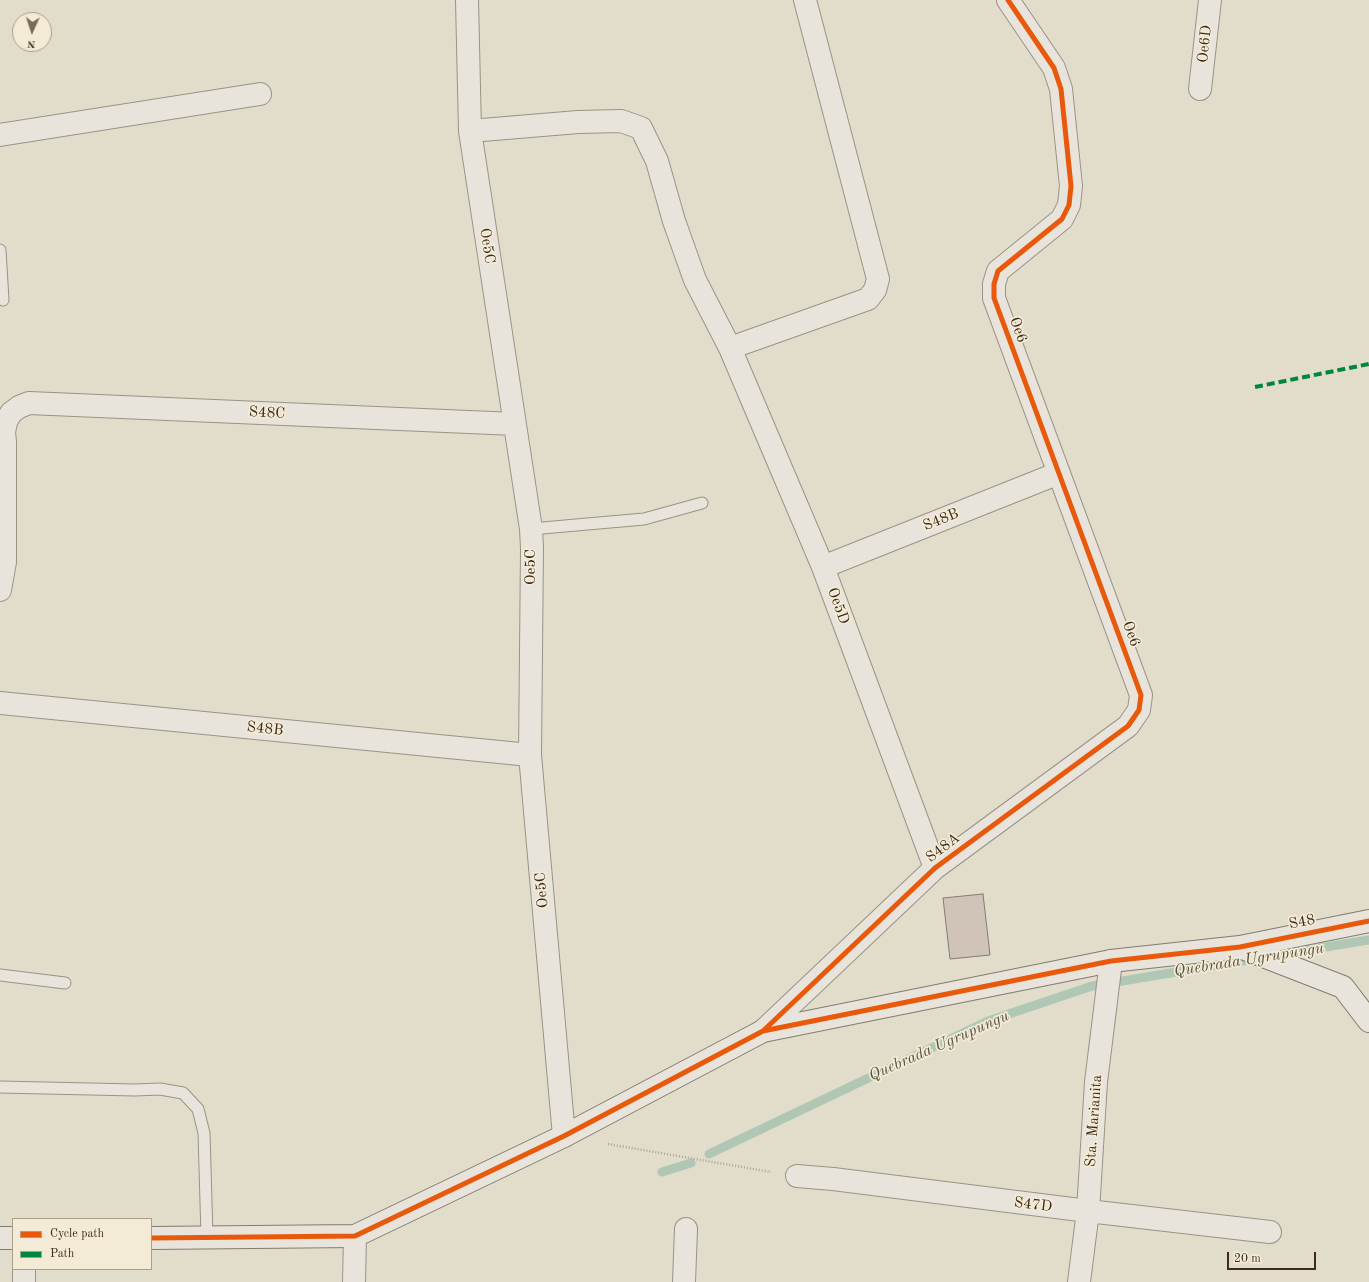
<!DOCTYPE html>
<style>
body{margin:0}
#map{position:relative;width:1369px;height:1282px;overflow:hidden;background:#e2dcca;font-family:"Old Standard TT",serif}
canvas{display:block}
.legend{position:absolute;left:12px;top:1218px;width:140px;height:52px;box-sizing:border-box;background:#f3ebd5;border:1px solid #ab9e8b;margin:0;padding:5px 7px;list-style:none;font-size:12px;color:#3f2b1c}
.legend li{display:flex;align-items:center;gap:8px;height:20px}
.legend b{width:20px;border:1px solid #ab9e8b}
.north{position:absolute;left:12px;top:12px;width:40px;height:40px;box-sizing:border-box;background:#f3ebd5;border:1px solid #ab9e8b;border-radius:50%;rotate:183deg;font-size:11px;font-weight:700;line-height:16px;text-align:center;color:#3f2b1c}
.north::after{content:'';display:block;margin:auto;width:14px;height:18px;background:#786959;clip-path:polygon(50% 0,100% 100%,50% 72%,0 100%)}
.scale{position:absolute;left:1227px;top:1252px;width:89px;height:18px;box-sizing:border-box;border:2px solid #3f2b1c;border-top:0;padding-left:5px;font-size:12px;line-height:14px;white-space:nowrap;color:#3f2b1c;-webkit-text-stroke:3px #f3ebd5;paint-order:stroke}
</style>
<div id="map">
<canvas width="1369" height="1282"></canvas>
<ul class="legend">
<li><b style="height:5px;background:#e8590c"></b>Cycle path</li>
<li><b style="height:5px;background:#00873e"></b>Path</li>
</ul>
<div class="north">N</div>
<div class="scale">20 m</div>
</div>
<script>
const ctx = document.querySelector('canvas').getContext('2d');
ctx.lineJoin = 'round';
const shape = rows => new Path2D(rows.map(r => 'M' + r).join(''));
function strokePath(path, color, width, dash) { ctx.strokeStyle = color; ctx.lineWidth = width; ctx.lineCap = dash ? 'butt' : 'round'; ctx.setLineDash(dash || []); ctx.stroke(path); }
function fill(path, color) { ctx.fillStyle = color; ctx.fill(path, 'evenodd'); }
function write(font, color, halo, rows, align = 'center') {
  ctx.font = font + ' "Old Standard TT",serif'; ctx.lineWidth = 3.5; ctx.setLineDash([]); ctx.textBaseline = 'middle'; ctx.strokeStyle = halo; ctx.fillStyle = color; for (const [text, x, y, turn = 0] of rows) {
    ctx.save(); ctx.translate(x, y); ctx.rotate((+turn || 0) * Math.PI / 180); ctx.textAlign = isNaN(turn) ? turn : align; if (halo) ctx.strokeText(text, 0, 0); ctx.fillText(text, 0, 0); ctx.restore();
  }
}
strokePath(shape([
 [1276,955,1369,940],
 [709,1154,988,1021,1092,986,1255,959],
 [662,1172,691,1163]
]), '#b0c7b5', 9);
const building = shape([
 [983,894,990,955,950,959,943,898,983,894]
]);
fill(building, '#d0c3b7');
strokePath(building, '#827c70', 1);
const lane = shape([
 [0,250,3,300],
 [531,529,644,519,702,503],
 [0,975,65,983],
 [0,1087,135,1090,160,1089,183,1093,198,1109,204,1133,207,1237]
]);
const street = shape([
 [467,0,470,131,531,529,532,548,530,755,564,1136],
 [1200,89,1210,0],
 [470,131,578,122,621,121,641,128,657,161,674,221,695,280,730,348,823,567,935,868],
 [0,135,260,94],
 [730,348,868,299,875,290,878,279,805,0],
 [823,567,1059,473],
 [0,590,5,562,5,442,4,432,6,422,11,413,19,407,29,403,515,424],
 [0,703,530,755],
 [763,1031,935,868,1128,726,1139,710,1141,695,994,298,994,284,998,271,1062,219,1069,205,1071,186,1061,89,1054,68,1008,0],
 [797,1176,833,1179,1088,1211,1270,1232],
 [24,1282,24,1269],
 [354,1282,355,1236],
 [684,1282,686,1229],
 [1079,1282,1088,1211,1096,1082,1111,961]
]);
const secondary = shape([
 [1240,947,1343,987,1369,1021],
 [0,1238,13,1238],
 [151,1238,355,1236,564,1136,763,1031,1111,961,1240,947,1369,921]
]);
strokePath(lane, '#999387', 13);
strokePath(street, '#999387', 24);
strokePath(secondary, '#827c70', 24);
strokePath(shape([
 [608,1144,771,1172]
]), '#aba69d', 2.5, [1, 2]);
strokePath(lane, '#e8e4dc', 11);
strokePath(street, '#e8e4dc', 22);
strokePath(secondary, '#e8e4dc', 22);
strokePath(shape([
 [1255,387,1369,364]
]), '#00873e', 4, [8, 4]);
strokePath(shape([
 [763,1031,935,868,1128,726,1139,710,1141,695,994,298,994,284,998,271,1062,219,1069,205,1071,186,1061,89,1054,68,1008,0],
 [151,1238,355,1236,564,1136,763,1031,1111,961,1240,947,1369,921]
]), '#e8590c', 5);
write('15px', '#3f2b1c', '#f3ebd5', [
 ["Oe6D",1205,44,-84],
 ["Oe5C",487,246,81],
 ["Oe6",1018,330,70],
 ["S48C",267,413,3],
 ["S48B",941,520,-22],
 ["Oe5C",531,567,-90],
 ["Oe5D",838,606,70],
 ["Oe6",1131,634,70],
 ["S48B",265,729,6],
 ["S48A",943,848,-37],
 ["Oe5C",542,890,-95],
 ["S48",1302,922,-11],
 ["Sta. Marianita",1094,1121,-86],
 ["S47D",1033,1205,7]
]);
write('italic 16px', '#565040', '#f3ebd5', [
 ["Quebrada Ugrupungu",1249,960,-9],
 ["Quebrada Ugrupungu",939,1046,-24]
]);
</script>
